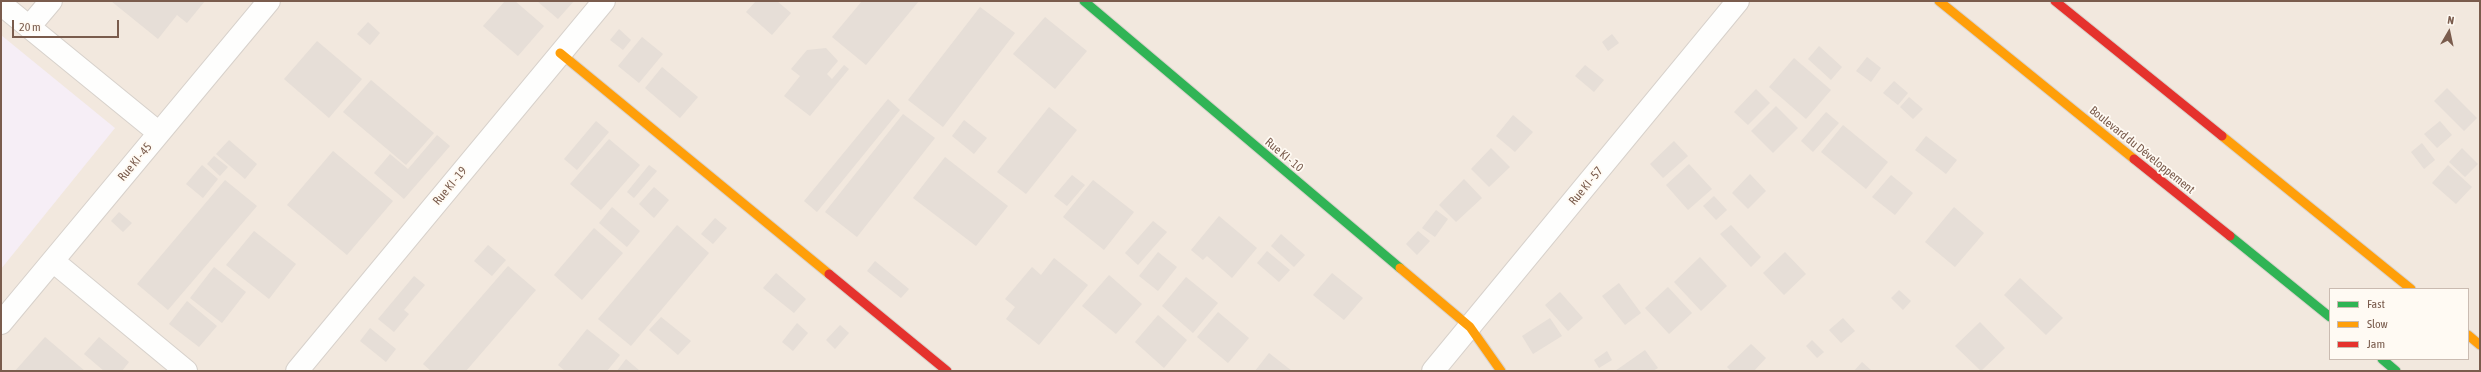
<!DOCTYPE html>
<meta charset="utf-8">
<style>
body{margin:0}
#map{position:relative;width:2481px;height:372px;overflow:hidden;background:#f9f5f0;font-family:"Asap Condensed",sans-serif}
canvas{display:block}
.frame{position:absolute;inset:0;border:2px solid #7a5c4d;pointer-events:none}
.legend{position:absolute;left:2329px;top:288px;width:140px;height:72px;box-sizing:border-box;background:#fffaf3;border:1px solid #cabbb1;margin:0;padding:5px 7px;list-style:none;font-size:12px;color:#7a5c4d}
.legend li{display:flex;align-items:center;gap:8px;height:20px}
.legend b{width:20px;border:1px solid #cabbb1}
.north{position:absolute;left:2429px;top:12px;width:40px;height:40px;-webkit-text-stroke:3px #fffaf3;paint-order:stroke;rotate:9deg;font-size:11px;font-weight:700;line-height:16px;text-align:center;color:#7a5c4d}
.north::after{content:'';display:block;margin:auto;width:14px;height:18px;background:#7a5c4d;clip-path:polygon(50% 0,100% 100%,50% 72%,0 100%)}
.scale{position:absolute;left:12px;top:20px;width:107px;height:18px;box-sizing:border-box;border:2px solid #7a5c4d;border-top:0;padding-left:5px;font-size:12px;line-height:14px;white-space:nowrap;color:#7a5c4d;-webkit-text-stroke:3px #fffaf3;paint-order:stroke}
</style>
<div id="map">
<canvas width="2481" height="372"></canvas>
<div class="frame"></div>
<ul class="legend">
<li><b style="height:5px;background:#30b455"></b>Fast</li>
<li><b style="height:5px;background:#ff9f0a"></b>Slow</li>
<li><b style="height:5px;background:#e5322d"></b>Jam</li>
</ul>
<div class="north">N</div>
<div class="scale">20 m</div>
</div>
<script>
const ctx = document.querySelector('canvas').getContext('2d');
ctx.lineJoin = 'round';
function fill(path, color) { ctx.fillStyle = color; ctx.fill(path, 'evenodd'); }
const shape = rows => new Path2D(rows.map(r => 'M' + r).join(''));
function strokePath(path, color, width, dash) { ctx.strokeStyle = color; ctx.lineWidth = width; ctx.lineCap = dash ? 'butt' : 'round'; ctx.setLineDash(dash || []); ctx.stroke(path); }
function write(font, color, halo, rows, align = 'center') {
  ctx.font = font + ' "Asap Condensed",sans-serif'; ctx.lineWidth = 3.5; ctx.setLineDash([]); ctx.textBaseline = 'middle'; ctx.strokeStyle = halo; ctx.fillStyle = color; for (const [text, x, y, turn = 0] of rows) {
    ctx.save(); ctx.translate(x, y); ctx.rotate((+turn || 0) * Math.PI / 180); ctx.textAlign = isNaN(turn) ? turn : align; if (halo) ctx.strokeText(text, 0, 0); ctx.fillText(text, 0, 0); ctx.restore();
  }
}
fill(shape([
 [1,1,2480,1,2480,371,1,371],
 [2330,289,2468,289,2468,359,2330,359]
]), '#f2e8de');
fill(shape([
 [1,35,115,128,1,269]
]), '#f6eef6');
fill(shape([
 [111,1,205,1,187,23,177,15,158,39],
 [505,1,515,1,544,26,518,56,483,26],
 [537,1,574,1,558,19],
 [756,1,777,1,791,13,772,35,746,12],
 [862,1,919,1,866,65,832,37],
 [980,7,1015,33,943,127,908,100],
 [1045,17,1087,51,1055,89,1013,54],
 [368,22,380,33,370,45,357,34],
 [619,29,631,40,623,50,610,40],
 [1612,34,1619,43,1608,51,1602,42],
 [642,37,663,54,639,83,618,66],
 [317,41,362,79,329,118,284,79],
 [1819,46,1842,67,1831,80,1808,59],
 [826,48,838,61,827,74,832,79,844,65,849,69,810,116,784,96,800,76,791,69,807,50],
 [1867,57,1881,68,1871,82,1856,71],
 [1794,58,1831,90,1806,119,1769,87],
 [1585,65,1604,80,1594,92,1575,76],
 [662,67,698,97,680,118,645,88],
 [371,80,434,133,406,165,343,112],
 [1894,81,1908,93,1898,105,1883,93],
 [2447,88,2477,118,2464,131,2434,101],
 [1756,89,1770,103,1748,125,1734,112],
 [1909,97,1923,109,1913,119,1900,107],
 [888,99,900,110,817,212,804,201],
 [1776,106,1798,128,1773,153,1751,131],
 [1049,107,1077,130,1026,194,997,172],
 [1826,112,1839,123,1813,152,1801,141],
 [903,114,935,138,857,237,825,212],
 [1513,115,1533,132,1515,152,1496,136],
 [964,120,987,138,974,154,952,136],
 [596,121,609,132,577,170,564,159],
 [2440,121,2452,135,2437,148,2424,134],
 [1843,125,1888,162,1866,189,1821,152],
 [437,135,450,146,404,199,374,173,390,154,408,169],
 [1926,136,1957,160,1946,174,1915,150],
 [609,139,640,165,601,210,570,184],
 [229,140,257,164,245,179,216,154],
 [1674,141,1688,156,1663,178,1650,164],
 [2422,143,2435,160,2424,169,2411,152],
 [1491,148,1510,167,1489,187,1471,169],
 [2462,148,2478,164,2465,177,2449,162],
 [333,151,393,201,347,255,287,205],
 [214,156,228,167,220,176,207,164],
 [945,157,1008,206,976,246,913,198],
 [1689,164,1712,189,1688,210,1666,185],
 [202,165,218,179,203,198,186,184],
 [649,165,657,171,634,198,627,192],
 [2448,165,2472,187,2456,204,2432,183],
 [1750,174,1766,191,1748,209,1732,193],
 [1072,175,1085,185,1067,206,1054,196],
 [1891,175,1913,193,1895,215,1872,197],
 [1464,179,1482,198,1456,222,1439,205],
 [225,180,257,206,168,310,137,284],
 [1093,180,1134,212,1104,250,1063,217],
 [654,187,669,200,654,218,639,204],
 [1714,196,1727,210,1716,220,1703,206],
 [612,207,640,231,627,247,599,223],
 [1954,207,1984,233,1955,267,1925,242],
 [1436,210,1448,219,1435,237,1422,228],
 [119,212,132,223,123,232,111,221],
 [1219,216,1257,248,1232,278,1207,256,1203,260,1191,250],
 [715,218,727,228,713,244,701,234],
 [1153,221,1167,232,1138,265,1125,253],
 [677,225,709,253,631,346,598,319],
 [1731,225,1761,257,1751,267,1720,234],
 [594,228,623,253,582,300,554,275],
 [254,231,296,264,269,299,226,265],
 [1418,231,1430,241,1417,255,1406,244],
 [1281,234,1305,255,1294,267,1271,246],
 [488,245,506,260,492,276,474,261],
 [1267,251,1290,270,1279,282,1257,263],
 [1158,252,1177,267,1158,291,1139,276],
 [1785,252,1806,274,1784,295,1763,273],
 [1700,257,1727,286,1701,311,1674,282],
 [1054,258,1088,285,1039,345,1006,319,1015,307,1005,299,1032,267,1041,275],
 [875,261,909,289,901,298,867,271],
 [508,266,536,290,466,371,431,371,423,364],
 [214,267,246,292,222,323,190,298],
 [776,273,806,299,794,313,763,288],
 [1332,273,1363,298,1344,320,1313,295],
 [1109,275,1142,304,1116,334,1082,306],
 [414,276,425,285,404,310,409,314,394,332,378,319],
 [1186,277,1218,303,1193,333,1162,306],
 [2020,278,2063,318,2046,335,2004,295],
 [1619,283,1641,313,1625,325,1602,296],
 [1668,287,1692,313,1669,334,1645,308],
 [1899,290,1911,301,1903,310,1891,298],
 [1560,292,1583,318,1568,331,1545,305],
 [187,301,217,326,199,347,169,324],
 [1218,312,1249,338,1228,363,1197,337],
 [1158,315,1187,340,1164,368,1135,342],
 [661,317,691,341,678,355,649,330],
 [1550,318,1562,336,1533,354,1522,336],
 [1843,318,1855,331,1841,343,1829,330],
 [1980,322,2005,348,1981,371,1955,346],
 [797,323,808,333,793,351,782,342],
 [840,325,849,333,835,349,826,340],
 [370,328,396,349,386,362,360,341],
 [587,329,620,355,607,371,565,371,558,365],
 [45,337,85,371,15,371],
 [99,337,129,362,122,371,104,371,84,354],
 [1812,340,1824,352,1817,358,1806,346],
 [1751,344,1766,358,1754,371,1731,371,1727,367],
 [1645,350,1658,368,1653,371,1615,371],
 [1607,351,1612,360,1599,368,1594,360],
 [1269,353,1292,371,1255,371],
 [626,359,640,371,617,371],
 [1862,362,1872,371,1854,371]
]), '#e6ded7');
const street = shape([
 [1,4,159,133],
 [29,27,51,1],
 [53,261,186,371],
 [1,323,269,1],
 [297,371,604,1],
 [1433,371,1738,1]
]);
const fast = shape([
 [1084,1,1400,268],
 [2230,236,2330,317],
 [2382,359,2396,371]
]);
const slow = shape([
 [1939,1,2134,159],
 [560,53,829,274],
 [2222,136,2411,289],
 [1400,268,1470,327,1501,371],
 [2468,335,2480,345]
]);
const jam = shape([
 [2055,1,2222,136],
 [2134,159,2230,236],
 [829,274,947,371]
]);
strokePath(street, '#d7d1cb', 24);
strokePath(fast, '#d9d2cb', 11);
strokePath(slow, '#d9d2cb', 11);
strokePath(jam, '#d9d2cb', 11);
strokePath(street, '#fefefd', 22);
strokePath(fast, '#30b455', 9);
strokePath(slow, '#ff9f0a', 9);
strokePath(jam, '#e5322d', 9);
write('12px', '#7a5c4d', '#fffaf3', [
 ["Boulevard du Développement",2142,150,39],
 ["Rue KI - 10",1284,155,40],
 ["Rue KI - 45",135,162,-50],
 ["Rue KI - 19",450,186,-50],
 ["Rue KI - 57",1586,186,-50]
]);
</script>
